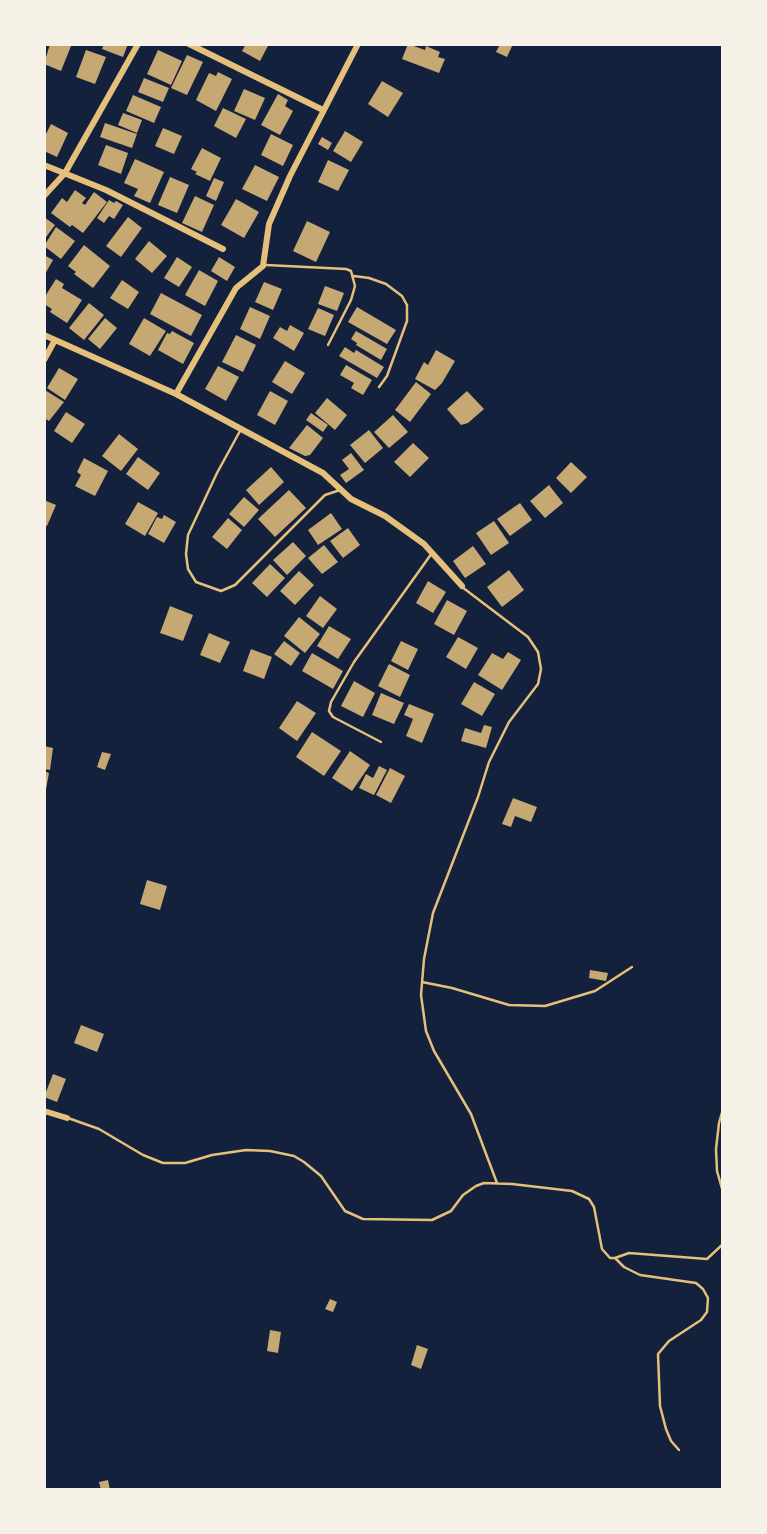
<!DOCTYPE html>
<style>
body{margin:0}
#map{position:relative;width:767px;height:1534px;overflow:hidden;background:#14213d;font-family:"Noto Sans",sans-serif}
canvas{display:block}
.frame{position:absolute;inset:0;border:46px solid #f6f1e7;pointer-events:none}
</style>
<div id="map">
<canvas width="767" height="1534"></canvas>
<div class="frame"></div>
</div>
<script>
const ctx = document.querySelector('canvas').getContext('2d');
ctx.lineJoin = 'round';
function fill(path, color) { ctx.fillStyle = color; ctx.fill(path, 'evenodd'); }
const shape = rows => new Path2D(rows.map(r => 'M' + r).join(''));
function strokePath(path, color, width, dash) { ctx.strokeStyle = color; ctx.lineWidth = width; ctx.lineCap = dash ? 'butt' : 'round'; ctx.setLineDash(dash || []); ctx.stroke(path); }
fill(shape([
 [50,44,71,46,61,71,44,64],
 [104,44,128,44,123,57,102,49],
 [246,44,269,44,260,61,242,51],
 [408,44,425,50,426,46,440,52,438,57,445,59,439,73,402,59],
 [500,44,513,44,507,57,496,52],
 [86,50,106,57,95,84,76,77],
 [158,50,182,61,171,85,147,74],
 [187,55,203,62,187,95,171,88],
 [218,72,232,79,216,111,196,100,209,73,216,76],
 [144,78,169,88,163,102,138,92],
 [382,81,403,93,388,117,368,104],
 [244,89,265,98,255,120,234,111],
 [278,94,288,100,285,106,293,111,280,135,261,125],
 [133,95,161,107,154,123,126,111],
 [223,108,246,119,236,138,214,126],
 [123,113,142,120,137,133,118,125],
 [105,123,137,134,132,148,100,137],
 [51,124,68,133,57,157,44,151,44,138],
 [163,128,182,136,174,154,155,146],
 [345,131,363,142,351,162,333,151],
 [271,134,293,145,283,166,261,155],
 [322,137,332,143,328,150,318,144],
 [106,145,128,153,121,174,98,165],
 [202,148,221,158,210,181,195,174,197,172,191,169],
 [135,159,164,172,150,203,134,196,138,189,124,183],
 [328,160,349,170,338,191,318,182],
 [255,165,279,177,267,201,242,189],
 [170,177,189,185,177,213,158,205],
 [214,178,224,182,216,201,206,196],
 [75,190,86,198,82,203,85,205,94,192,107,202,83,233,72,225,70,227,51,213,62,198,67,202],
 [195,196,214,205,202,232,182,223],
 [236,199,259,212,244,238,221,225],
 [109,200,114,203,116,201,123,205,114,219,109,216,104,223,97,218],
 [44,217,55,225,44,240],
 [128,217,142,228,121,257,106,246],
 [307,221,330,232,316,262,293,251],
 [56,227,75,241,61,259,44,246],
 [149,241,167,256,152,273,135,259],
 [84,245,110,266,93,288,74,274,76,272,68,266],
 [44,255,53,260,44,276],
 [177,257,192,267,179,287,164,278],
 [219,257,235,267,227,281,211,271],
 [199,270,218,281,205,306,185,295],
 [56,279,64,284,62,288,82,300,67,323,50,312,52,309,44,304,44,298],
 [122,280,139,292,128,309,110,298],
 [264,282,282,289,273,310,255,302],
 [325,286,344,293,337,311,318,304],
 [161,293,202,315,191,336,150,314],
 [89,303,104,315,84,340,69,328],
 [250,307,270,316,260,339,240,329],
 [357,307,396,330,387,344,348,322],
 [318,308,334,315,325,336,308,329],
 [105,318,117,328,100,349,88,339],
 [144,318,166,331,150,356,129,344],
 [290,325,304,333,294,351,273,338,280,327,287,331],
 [172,331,194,343,183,364,158,350,167,333,170,334],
 [356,331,387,349,381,360,356,345,357,343,351,339],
 [236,335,256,345,243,372,222,362],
 [345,347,354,353,356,350,384,367,377,378,339,356],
 [436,350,455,361,442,383,435,390,415,379,424,362,428,365],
 [285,361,305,373,292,394,272,382],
 [346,365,372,380,363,395,351,388,354,383,340,375],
 [218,366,239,377,226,401,205,389],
 [59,368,78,379,65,400,47,388],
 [416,382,431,394,410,422,395,410],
 [45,390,64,402,49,421,44,418],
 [270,391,288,401,275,425,257,415],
 [467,391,484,409,468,423,461,425,447,409],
 [327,398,347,415,335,430,315,413],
 [66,412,85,424,72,443,54,431],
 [311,413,328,425,323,432,306,420],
 [393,415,408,432,389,448,374,432],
 [307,425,323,438,310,455,305,456,289,448],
 [369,430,383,448,365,463,350,445],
 [119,434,138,449,121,471,102,456],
 [413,443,429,458,410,477,394,462],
 [351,453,364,470,346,483,340,475,349,469,342,460],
 [138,457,160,473,148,490,126,474],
 [84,458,108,471,95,496,75,486,81,475,77,472],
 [571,462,587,477,571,493,556,478],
 [271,467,284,482,259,505,246,490],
 [549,485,563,503,545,518,530,501],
 [289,490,306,508,275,537,258,519],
 [244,497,259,510,244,527,229,514],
 [44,500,56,505,47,526,44,525],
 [138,502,158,513,145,536,125,524],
 [520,503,532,520,510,536,497,519],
 [331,513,342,529,318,545,308,530],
 [164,515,176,522,164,543,148,534,157,517,162,519],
 [228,518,242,530,227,549,212,537],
 [494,521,509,543,491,555,476,533],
 [348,528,360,545,343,558,330,541],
 [293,542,306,556,287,575,273,560],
 [324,545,338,562,322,574,308,558],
 [473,546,486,564,465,578,453,561],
 [270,564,285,578,267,597,252,583],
 [509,570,524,590,502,607,487,587],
 [299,571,314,585,295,605,280,591],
 [428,581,446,592,433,613,416,603],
 [320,596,337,609,323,628,306,616],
 [447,600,467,611,454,635,434,624],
 [170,606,193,615,183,641,160,633],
 [299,617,320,634,305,653,284,636],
 [329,626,351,639,338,659,317,646],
 [209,633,230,642,220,663,200,655],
 [458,637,478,648,466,669,446,657],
 [284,641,300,653,291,666,274,654],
 [401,641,418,649,408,670,391,661],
 [251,649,272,657,264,679,243,671],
 [508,652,521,660,502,690,478,675,492,653,503,659],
 [312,653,343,671,333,689,302,671],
 [389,664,410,675,400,697,378,686],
 [354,681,375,693,363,717,341,706],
 [474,682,495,694,482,716,461,704],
 [381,693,404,703,394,724,372,715],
 [297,701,316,713,297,741,279,728],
 [409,704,434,714,422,743,406,736,413,719,404,715],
 [484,725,492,727,486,748,461,741,465,728,481,733],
 [312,732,341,751,324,776,296,757],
 [44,746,53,748,50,770,44,769],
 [350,751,370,765,352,791,332,778],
 [102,752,111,754,105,770,97,767],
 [379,766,387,770,374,795,359,788,366,774,373,778],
 [390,768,405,776,391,803,376,795],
 [44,771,49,773,45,795,44,795],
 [513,798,537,807,531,822,515,816,511,827,502,824],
 [147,880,167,886,160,910,140,904],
 [590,970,608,973,606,981,589,978],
 [81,1025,104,1034,97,1052,74,1043],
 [53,1074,66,1079,57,1102,44,1097],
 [330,1299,337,1302,333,1312,325,1309],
 [270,1330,281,1332,278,1353,267,1351],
 [417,1345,428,1349,421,1369,411,1365],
 [108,1480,110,1490,101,1490,99,1482]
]), '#c6a872');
strokePath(shape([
 [266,265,346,269,351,271,355,286,351,300,328,345],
 [354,276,369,278,386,284,402,296,407,305,407,321,387,376,379,387],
 [240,431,217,473,188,535,186,554,188,569,196,582,221,591,235,585,325,495,340,490],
 [462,587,528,637,538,652,541,669,538,684,509,722,489,762,478,797,433,913,424,959,421,995,426,1031,434,1051,471,1114,497,1183],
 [381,742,333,717,329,711,331,702,354,662,432,553],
 [422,982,452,988,509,1005,545,1006,595,991,632,967],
 [723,1109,719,1123,716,1149,717,1171,723,1192],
 [68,1118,99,1129,143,1155,163,1163,185,1163,212,1155,246,1150,270,1151,294,1156,304,1162,321,1176,345,1211,363,1219,432,1220,451,1211,463,1195,476,1186,484,1183,512,1184,572,1191,589,1199,594,1207,602,1249,610,1258,615,1258,629,1253,707,1259,723,1244],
 [615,1258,624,1267,640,1275,696,1283,703,1289,708,1298,707,1312,701,1320,669,1341,658,1354,660,1406,666,1429,671,1441,679,1450]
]), '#e5c07b', 2.5);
strokePath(shape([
 [189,44,323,110],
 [44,165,106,190,223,249],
 [44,196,65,173,138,44],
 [44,335,176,394,236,288,263,266,269,224,290,176,358,44],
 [44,360,55,340],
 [176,394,323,473,351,499,385,516,424,544,462,586],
 [44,1111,67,1118]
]), '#e5c07b', 6);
</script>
